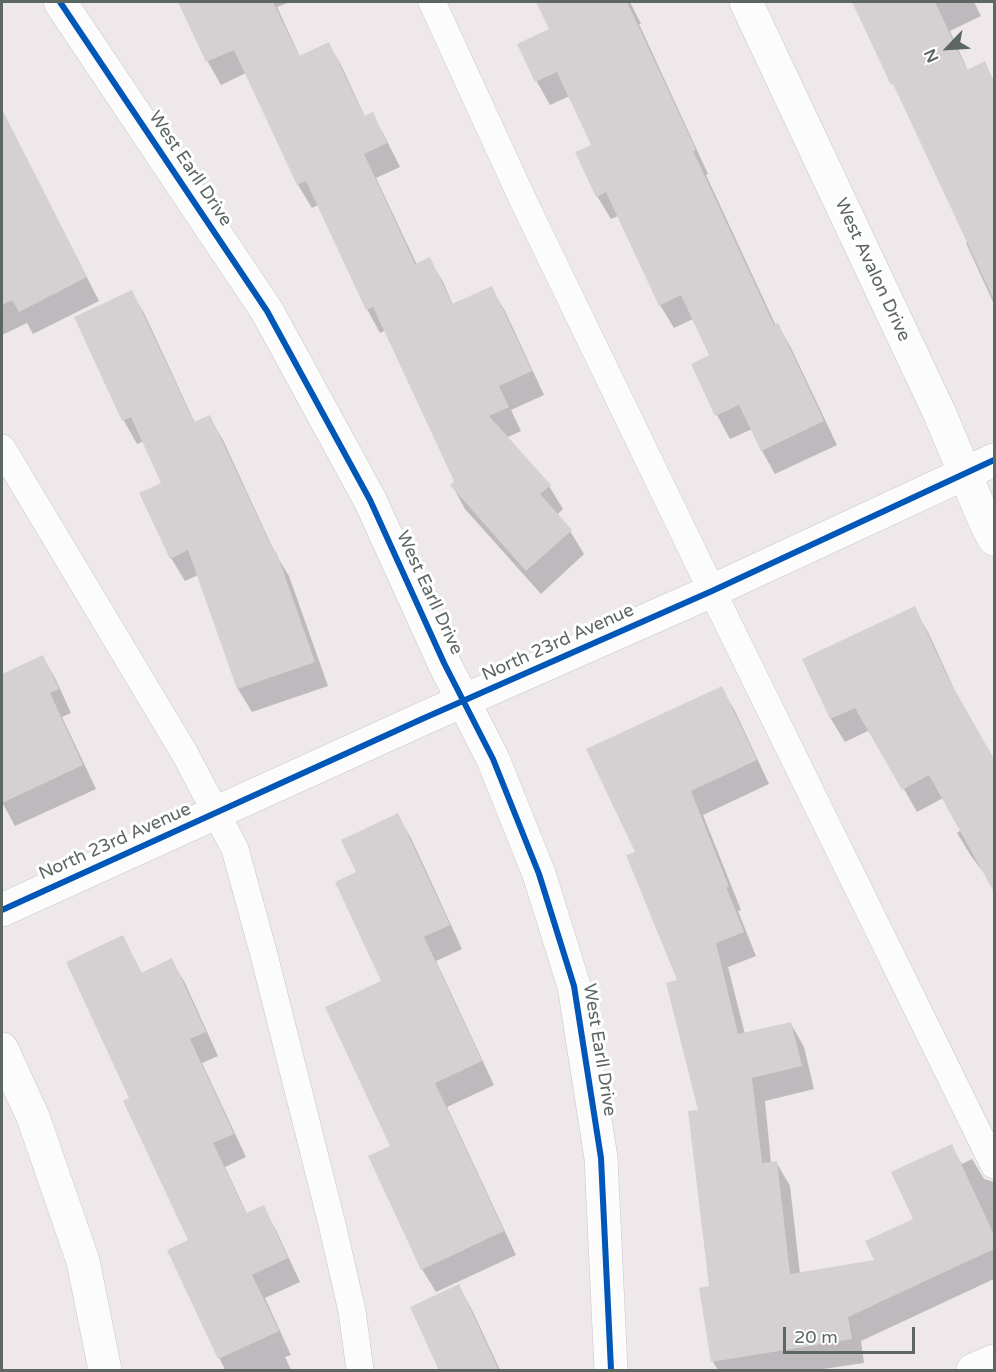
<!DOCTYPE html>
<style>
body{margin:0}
#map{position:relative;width:996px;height:1372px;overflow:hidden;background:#eee8eb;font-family:"Varela Round",sans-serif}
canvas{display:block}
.frame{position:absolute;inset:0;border:3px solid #5d6761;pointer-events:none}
.north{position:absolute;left:918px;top:18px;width:60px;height:60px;-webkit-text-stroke:4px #fff;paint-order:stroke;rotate:245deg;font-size:16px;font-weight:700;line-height:24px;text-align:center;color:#5d6761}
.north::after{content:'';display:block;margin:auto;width:21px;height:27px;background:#5d6761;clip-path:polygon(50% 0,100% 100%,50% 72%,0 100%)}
.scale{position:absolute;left:783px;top:1327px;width:132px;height:27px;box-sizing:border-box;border:3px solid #5d6761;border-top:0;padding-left:8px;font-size:18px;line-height:21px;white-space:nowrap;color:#5d6761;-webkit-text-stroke:4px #fff;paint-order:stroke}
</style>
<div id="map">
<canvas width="996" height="1372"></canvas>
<div class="frame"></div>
<div class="north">N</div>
<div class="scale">20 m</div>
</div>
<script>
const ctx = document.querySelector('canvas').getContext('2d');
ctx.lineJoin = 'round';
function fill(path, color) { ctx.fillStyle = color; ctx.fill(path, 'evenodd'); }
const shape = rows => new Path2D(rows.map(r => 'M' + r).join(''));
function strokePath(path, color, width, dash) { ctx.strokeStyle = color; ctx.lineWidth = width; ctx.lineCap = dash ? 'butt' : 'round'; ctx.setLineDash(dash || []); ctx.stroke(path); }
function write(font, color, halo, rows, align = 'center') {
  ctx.font = font + ' "Varela Round",sans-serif'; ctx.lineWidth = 6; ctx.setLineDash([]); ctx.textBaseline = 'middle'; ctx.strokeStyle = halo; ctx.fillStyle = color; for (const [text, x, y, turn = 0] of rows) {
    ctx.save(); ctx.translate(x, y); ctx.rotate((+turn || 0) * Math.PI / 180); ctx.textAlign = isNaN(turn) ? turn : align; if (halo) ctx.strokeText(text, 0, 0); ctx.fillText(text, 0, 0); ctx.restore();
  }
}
fill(shape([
 [180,2,290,2,277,7,300,57,329,44,342,67,365,117,372,114,385,137,400,167,376,178,417,265,429,259,443,282,453,305,491,288,505,311,544,395,511,410,521,431,506,438,549,486,563,509,557,515,570,531,584,554,541,594,465,509,452,485,456,481,386,330,380,333,367,309,318,205,312,208,298,185,246,73,221,85,208,62],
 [538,2,630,2,641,24,639,24,708,174,706,175,776,326,778,325,791,348,837,445,775,474,762,451,752,429,730,439,717,415,693,365,711,356,693,319,674,328,660,305,618,216,611,219,597,196,593,145,570,96,550,105,537,82,519,44,551,29],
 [854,2,974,2,981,16,950,31,968,71,984,63,994,81,994,304,966,243,969,241],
 [24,156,37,179,99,301,33,334,27,323,2,335,2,167],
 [131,291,145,315,195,423,209,417,223,440,275,553,289,576,328,686,252,712,238,689,198,575,185,581,171,558,163,483,144,441,137,444,124,421,75,318],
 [914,608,928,632,960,702,994,762,994,886,971,856,957,833,961,830,943,798,917,812,870,730,845,742,831,719,804,660],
 [43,657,56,680,71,713,62,717,96,789,15,826,2,802,2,676],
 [721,687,735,711,769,784,703,815,741,910,738,911,756,956,728,967,745,1034,791,1024,804,1047,814,1089,765,1101,771,1163,776,1162,790,1186,800,1274,876,1261,915,1219,951,1146,962,1164,972,1159,984,1179,994,1182,994,1279,861,1341,864,1363,816,1370,718,1370,713,1362,711,1287,699,1111,679,981,637,853],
 [397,815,411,838,462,949,436,961,494,1085,447,1107,516,1255,436,1292,422,1269,392,1147,383,981,358,873],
 [123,937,142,974,171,960,185,983,218,1056,202,1063,246,1157,225,1167,247,1214,263,1207,276,1230,300,1282,265,1298,291,1355,285,1357,291,1370,225,1370,169,1251,190,1241,131,1099],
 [459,1286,472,1310,500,1370,441,1370]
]), '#0003');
fill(shape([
 [178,2,273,2,299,56,329,42,364,116,373,112,387,143,364,154,415,264,430,257,452,304,492,286,532,371,499,386,509,407,489,416,551,485,540,494,572,530,526,571,450,485,454,481,373,307,366,310,306,181,297,185,234,50,206,62],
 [536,2,627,2,696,150,693,151,774,325,778,323,824,421,761,451,739,405,715,416,691,364,709,355,681,295,659,306,606,192,596,197,575,152,591,145,557,72,535,82,517,44,549,29],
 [852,2,935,2,967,70,985,61,994,82,994,300,893,84,891,85],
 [2,109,87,277,19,312,12,300,2,305],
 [132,290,194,422,210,415,274,552,276,551,315,662,237,689,188,550,170,559,139,493,161,483,131,417,122,421,74,317],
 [915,606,947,676,994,759,994,892,929,775,902,790,855,708,830,719,802,659],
 [43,655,59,689,50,693,83,765,2,803,2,674],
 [722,686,757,760,691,791,729,887,726,887,744,932,716,943,738,1034,791,1022,802,1066,752,1078,762,1163,777,1161,790,1274,874,1260,865,1241,913,1219,891,1172,952,1144,994,1235,994,1249,848,1317,852,1339,711,1362,699,1288,709,1286,688,1111,698,1110,666,983,677,980,626,855,635,852,586,749],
 [398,813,450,925,424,937,482,1061,435,1083,504,1231,421,1270,368,1156,390,1146,325,1007,381,981,335,882,356,872,341,840],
 [123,935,141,973,172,958,206,1032,190,1039,234,1134,213,1143,246,1213,264,1205,288,1258,252,1275,279,1331,218,1359,167,1250,188,1240,123,1101,129,1098,66,962],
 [459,1284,499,1371,439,1371,410,1307]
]), '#d5d1d2');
const lane = shape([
 [432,2,522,198,712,591,994,1165],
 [2,448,185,754,235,849,264,955,332,1224,352,1311,360,1370]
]);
const street = shape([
 [60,2,267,311,370,500,444,663,493,759,539,874,574,986,601,1158,611,1370],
 [746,2,939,412,984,519,994,539],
 [2,1049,33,1117,83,1261,105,1370],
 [973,1370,994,1361]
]);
const secondary = shape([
 [2,910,422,719,712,591,994,460]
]);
strokePath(lane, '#c7c6c7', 28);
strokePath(street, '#c7c6c7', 34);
strokePath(secondary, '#c7c6c7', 34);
strokePath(lane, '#fcfcfc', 27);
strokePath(street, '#fcfcfc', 33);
strokePath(secondary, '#fcfcfc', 33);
strokePath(shape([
 [60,2,267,311,370,500,444,663,493,759,539,874,574,986,601,1158,611,1370],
 [2,910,422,719,712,591,994,460]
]), '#0057b8', 6);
write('18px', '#5d6761', '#fff', [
 ["West Earll Drive",190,169,56],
 ["West Avalon Drive",872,270,65],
 ["West Earll Drive",429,593,65],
 ["North 23rd Avenue",558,643,-24],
 ["North 23rd Avenue",115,842,-24],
 ["West Earll Drive",599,1050,81]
]);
</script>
